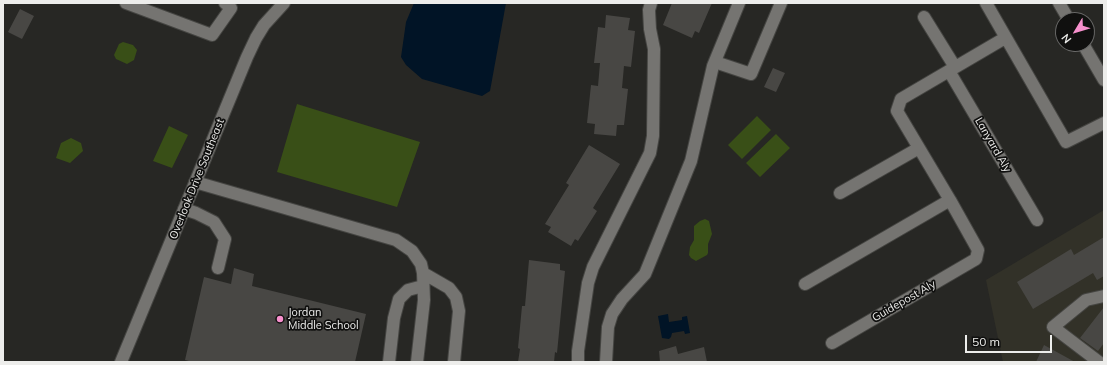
<!DOCTYPE html>
<style>
body{margin:0}
#map{position:relative;width:1107px;height:365px;overflow:hidden;background:#272724;font-family:Mulish,sans-serif}
canvas{display:block}
.frame{position:absolute;inset:0;border:4px solid #ededeb;pointer-events:none}
.north{position:absolute;left:1055px;top:12px;width:40px;height:40px;box-sizing:border-box;background:#10100f;border:1px solid #686867;border-radius:50%;rotate:232deg;font-size:11px;font-weight:700;line-height:16px;text-align:center;color:#ededeb}
.north::after{content:'';display:block;margin:auto;width:14px;height:18px;background:#f790cd;clip-path:polygon(50% 0,100% 100%,50% 72%,0 100%)}
.scale{position:absolute;left:965px;top:335px;width:87px;height:18px;box-sizing:border-box;border:2px solid #ededeb;border-top:0;padding-left:5px;font-size:12px;line-height:14px;white-space:nowrap;color:#ededeb;-webkit-text-stroke:3px #10100f;paint-order:stroke}
</style>
<div id="map">
<canvas width="1107" height="365"></canvas>
<div class="frame"></div>
<div class="north">N</div>
<div class="scale">50 m</div>
</div>
<script>
const ctx = document.querySelector('canvas').getContext('2d');
ctx.lineJoin = 'round';
function fill(path, color) { ctx.fillStyle = color; ctx.fill(path, 'evenodd'); }
const shape = rows => new Path2D(rows.map(r => 'M' + r).join(''));
function strokePath(path, color, width, dash) { ctx.strokeStyle = color; ctx.lineWidth = width; ctx.lineCap = dash ? 'butt' : 'round'; ctx.setLineDash(dash || []); ctx.stroke(path); }
function write(font, color, halo, rows, align = 'center') {
  ctx.font = font + ' Mulish,sans-serif'; ctx.lineWidth = 3.5; ctx.setLineDash([]); ctx.textBaseline = 'middle'; ctx.strokeStyle = halo; ctx.fillStyle = color; for (const [text, x, y, turn = 0] of rows) {
    ctx.save(); ctx.translate(x, y); ctx.rotate((+turn || 0) * Math.PI / 180); ctx.textAlign = isNaN(turn) ? turn : align; if (halo) ctx.strokeText(text, 0, 0); ctx.fillText(text, 0, 0); ctx.restore();
  }
}
fill(shape([
 [1104,210,1104,362,1003,362,986,280]
]), '#323128');
fill(shape([
 [123,42,133,45,137,50,134,60,127,64,116,59,114,55,119,44],
 [297,104,420,142,397,207,277,172],
 [757,116,771,130,742,159,728,145],
 [169,126,188,135,172,168,153,161],
 [776,134,790,148,760,177,746,163],
 [71,138,81,143,83,151,70,163,56,158,61,143],
 [705,219,709,221,712,234,708,244,708,253,707,255,696,261,691,258,689,255,690,247,694,240,694,226,700,221]
]), '#394f17');
fill(shape([
 [414,3,506,3,490,91,482,96,422,79,406,65,401,57,406,22],
 [668,314,669,322,682,320,682,317,687,316,690,333,685,334,684,331,672,333,671,337,669,339,662,338,658,316]
]), '#011426');
fill(shape([
 [672,3,712,3,699,33,695,31,692,38,663,25],
 [20,9,34,16,22,39,8,32],
 [606,15,630,18,628,30,635,31,631,67,624,66,622,88,628,89,624,125,617,125,616,136,594,134,595,124,587,123,591,85,598,86,600,63,594,63,598,27,605,28],
 [773,68,785,73,776,92,764,87],
 [589,145,620,164,593,208,597,211,578,241,575,239,571,246,548,232,551,227,545,224,569,185,566,183],
 [1104,237,1104,276,1097,280,1093,273,1033,309,1017,282,1071,249,1074,255],
 [529,260,560,264,560,270,565,271,557,353,555,352,554,362,518,362,520,349,518,348,522,306,525,306],
 [234,268,254,274,252,286,366,314,355,362,193,362,185,360,204,277,231,284],
 [1104,307,1104,343,1098,351,1080,338],
 [1044,345,1075,362,1036,362],
 [676,346,678,354,704,347,707,362,660,362,659,351]
]), '#484744');
const minor = shape([
 [126,3,212,35,231,8,225,3],
 [986,3,1066,142,1104,123],
 [1059,3,1069,20],
 [924,17,955,67],
 [1083,44,1104,80],
 [715,62,751,74,781,3],
 [949,71,1037,220],
 [195,182,396,240,412,251,421,264,423,273,424,300,417,362],
 [840,193,919,148],
 [184,209,196,213,214,222,225,239,218,268],
 [423,273,449,288,456,297,459,311,454,362],
 [805,284,950,200],
 [832,343,976,259,978,250,950,200,897,111,901,99,1005,38],
 [121,362,247,57,256,38,264,25,284,3],
 [389,362,394,318,399,299,408,290,423,286],
 [578,362,578,351,588,283,593,267,650,153,653,136,654,49,650,29,649,10,651,3],
 [606,362,608,327,612,314,622,299,645,274,691,161,713,66,739,3],
 [1099,362,1053,327,1086,300,1104,296]
]);
strokePath(minor, '#454542', 14);
strokePath(minor, '#757471', 12);
for (const [x, y, r, color] of [
 [280,319,4,"#f790cd"]
]) { const dot = new Path2D(); dot.arc(x, y, r, 0, 2 * Math.PI); ctx.fillStyle = color; ctx.fill(dot); strokePath(dot, '#10100f', 1.5); }
write('11px', '#ededeb', '#10100f', [
 ["Lanyard Aly",993,145,60],
 ["Overlook Drive Southeast",197,179,-68],
 ["Guidepost Aly",904,301,-30]
]);
write('11px', '#ededeb', '#10100f', [
 ["Jordan",288,313],
 ["Middle School",288,326]
], 'left');
</script>
